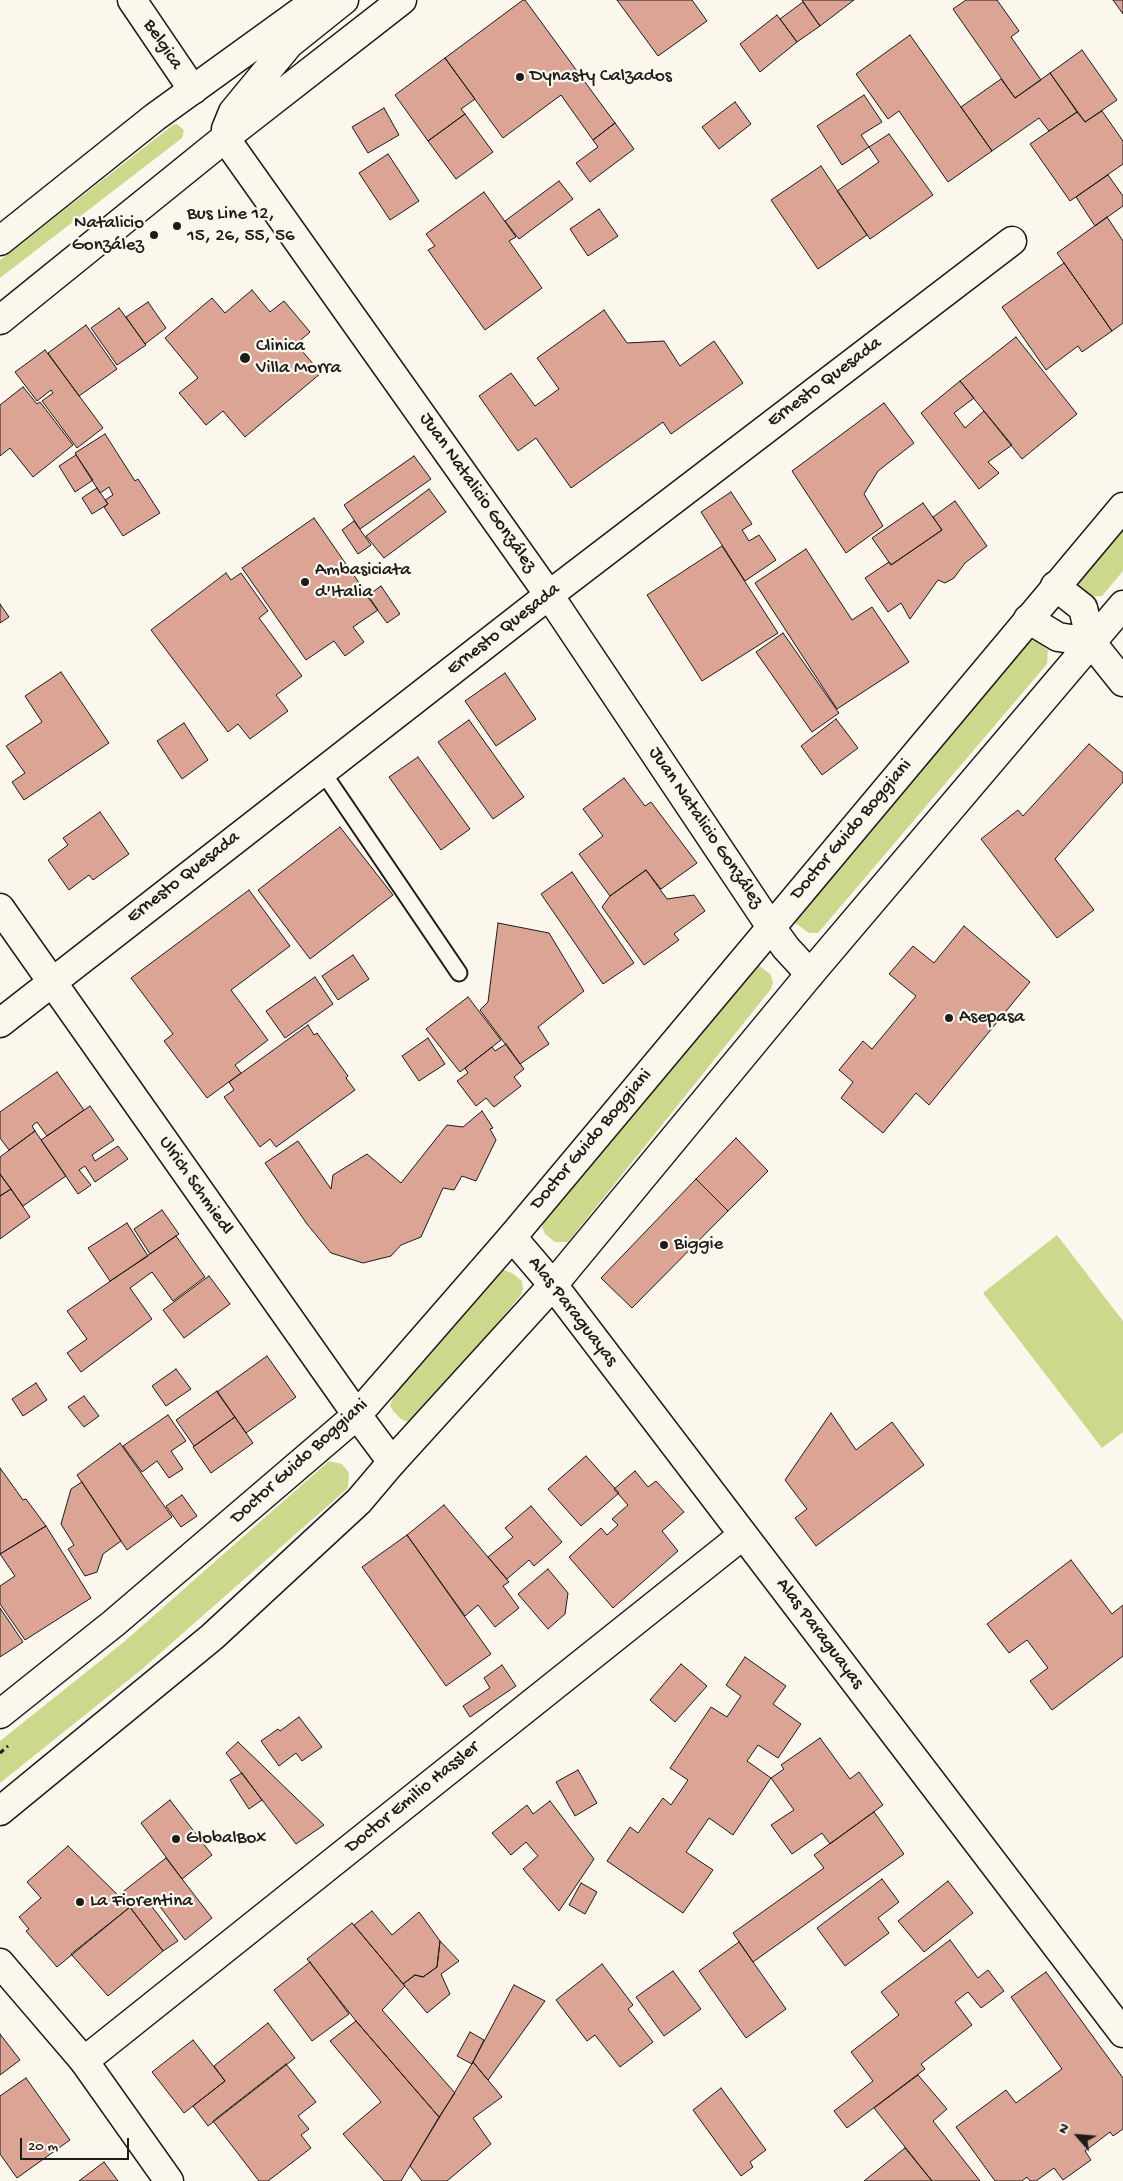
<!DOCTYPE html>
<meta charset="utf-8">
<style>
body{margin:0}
#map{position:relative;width:1123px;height:2181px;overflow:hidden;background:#fbf7ec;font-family:"Gochi Hand",sans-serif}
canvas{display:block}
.north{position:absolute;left:1053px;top:2111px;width:50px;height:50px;-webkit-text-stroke:4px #fbf7ec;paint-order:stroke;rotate:297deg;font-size:14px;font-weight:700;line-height:20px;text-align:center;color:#1c1c1c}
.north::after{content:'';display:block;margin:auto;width:18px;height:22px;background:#1c1c1c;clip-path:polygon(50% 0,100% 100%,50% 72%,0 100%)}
.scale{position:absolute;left:20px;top:2138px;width:109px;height:22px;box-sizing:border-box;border:2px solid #1c1c1c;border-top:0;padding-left:6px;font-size:15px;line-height:18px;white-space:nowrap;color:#1c1c1c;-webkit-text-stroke:4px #fbf7ec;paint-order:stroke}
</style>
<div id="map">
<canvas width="1123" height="2181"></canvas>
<div class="north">N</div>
<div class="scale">20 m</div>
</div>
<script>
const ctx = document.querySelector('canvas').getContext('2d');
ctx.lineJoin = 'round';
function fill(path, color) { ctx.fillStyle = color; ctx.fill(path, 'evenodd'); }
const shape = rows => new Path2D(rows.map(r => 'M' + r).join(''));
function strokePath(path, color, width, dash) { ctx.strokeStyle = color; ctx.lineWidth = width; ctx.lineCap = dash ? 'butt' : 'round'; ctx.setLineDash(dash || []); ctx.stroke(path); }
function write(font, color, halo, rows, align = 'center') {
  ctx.font = font + ' "Gochi Hand",sans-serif'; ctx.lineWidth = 4.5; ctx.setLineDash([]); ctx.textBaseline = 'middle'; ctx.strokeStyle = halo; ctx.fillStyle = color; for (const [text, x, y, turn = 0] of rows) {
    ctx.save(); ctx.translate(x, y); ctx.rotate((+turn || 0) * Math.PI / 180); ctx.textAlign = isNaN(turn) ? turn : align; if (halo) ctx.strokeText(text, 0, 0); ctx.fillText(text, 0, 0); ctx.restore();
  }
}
fill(shape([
 [177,124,184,130,182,138,0,278,0,260,173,125],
 [1123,524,1123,571,1102,596,1088,597,1078,591,1076,583],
 [1029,640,1036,641,1048,650,1047,664,818,933,809,933,794,922,793,916],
 [753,964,760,966,771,975,773,983,771,989,568,1242,555,1242,545,1234,542,1227,545,1219,747,966],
 [1057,1235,1123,1321,1123,1432,1102,1448,983,1293],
 [504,1270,512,1273,522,1281,523,1289,521,1295,416,1420,409,1422,402,1420,394,1412,390,1406,394,1395,498,1271],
 [329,1461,342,1464,349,1473,348,1488,141,1670,0,1783,0,1741,125,1641]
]), '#ccd98d');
const building = shape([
 [523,0,525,0,615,123,593,140,561,95,503,138,445,58,523,0],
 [617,0,692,0,707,21,658,56,617,0],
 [802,0,854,0,820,26,802,0],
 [966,0,997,0,1019,31,1011,37,1041,80,1015,98,953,9,966,0],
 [1113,0,1123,0,1123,14,1113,0],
 [803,2,820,26,797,42,780,19,803,2],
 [777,15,797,42,760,72,740,44,777,15],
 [910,35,992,151,948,182,899,111,888,119,856,74,910,35],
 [1082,50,1117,100,1085,122,1050,73,1082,50],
 [445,58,475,99,461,109,465,114,428,141,395,95,445,58],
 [1050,73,1077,112,1049,131,1039,118,992,151,961,107,1001,79,1015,98,1050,73],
 [864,95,882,122,861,135,869,147,842,165,817,126,864,95],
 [735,102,751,124,719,149,702,127,735,102],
 [384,108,399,135,368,153,352,127,384,108],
 [1102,111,1123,141,1123,164,1070,201,1030,144,1077,112,1085,122,1102,111],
 [465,114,493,152,456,179,428,141,465,114],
 [615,123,634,149,590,182,576,163,598,147,593,140,615,123],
 [889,134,933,195,870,239,837,191,879,162,869,147,889,134],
 [388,154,419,201,390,220,359,173,388,154],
 [821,166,867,235,818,269,771,200,821,166],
 [1108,175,1123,196,1123,206,1095,226,1076,197,1108,175],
 [559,181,573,199,519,239,505,221,559,181],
 [484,192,516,237,509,241,542,288,485,330,428,250,435,246,426,234,484,192],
 [599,209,618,236,588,256,570,229,599,209],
 [1107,217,1123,241,1123,323,1112,331,1057,253,1107,217],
 [1064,263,1112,331,1082,352,1078,346,1046,370,1002,307,1064,263],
 [252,290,270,312,284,301,310,332,296,344,321,373,245,437,223,411,206,425,179,393,198,378,165,338,212,298,225,313,252,290],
 [148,302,166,328,145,344,126,317,148,302],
 [119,308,146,345,117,365,91,328,119,308],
 [604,310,627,343,664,341,680,366,714,341,743,383,671,434,663,422,571,488,536,438,518,451,479,396,511,373,535,406,559,389,537,358,604,310],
 [86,325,117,369,79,396,48,353,86,325],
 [1016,337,1077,414,1022,459,960,381,1016,337],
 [45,350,103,428,77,448,42,401,53,393,51,390,37,401,15,372,45,350],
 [960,381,974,398,954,413,965,428,984,411,1012,445,988,462,999,473,979,489,921,413,960,381],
 [23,387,37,404,40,402,73,445,33,477,10,448,0,456,0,405,23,387],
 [884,403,914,443,878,471,864,494,883,526,846,553,792,471,884,403],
 [105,434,135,481,138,479,160,513,123,536,104,507,108,504,105,500,113,495,109,487,100,493,75,453,105,434],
 [76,455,93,480,75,492,59,466,76,455],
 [414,456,431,479,360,529,344,505,414,456],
 [97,488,108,504,92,514,82,498,97,488],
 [429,489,446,512,384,558,366,536,429,489],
 [731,492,752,524,742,530,749,541,759,535,776,560,745,581,701,512,731,492],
 [955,501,987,546,965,563,954,578,945,583,938,580,910,619,901,603,888,612,865,578,889,562,891,565,942,530,933,517,955,501],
 [923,503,942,530,891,565,872,538,923,503],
 [314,518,378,610,353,627,364,642,345,656,334,641,306,660,242,568,314,518],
 [354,521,371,545,358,554,342,530,354,521],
 [722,546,778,633,702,681,647,595,722,546],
 [806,549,852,620,872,607,909,662,837,709,755,583,806,549],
 [226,573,231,580,241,573,268,611,259,618,302,676,276,695,288,711,250,739,238,724,228,732,151,630,226,573],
 [381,586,400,614,387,623,367,596,381,586],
 [0,604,9,617,0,623,0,604],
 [783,633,839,713,812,732,756,652,783,633],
 [61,672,109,743,24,800,12,782,25,773,6,746,42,722,25,696,61,672],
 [505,673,536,719,496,746,465,701,505,673],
 [836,719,858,748,822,775,801,746,836,719],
 [469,720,524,797,493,819,438,742,469,720],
 [184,723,208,760,182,779,157,741,184,723],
 [1089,744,1123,773,1123,782,1055,859,1094,910,1057,938,981,839,1018,810,1023,816,1089,744],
 [418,757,470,829,441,850,389,777,418,757],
 [624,778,645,806,651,802,697,863,661,889,646,870,610,896,579,854,603,836,583,809,624,778],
 [100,812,129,854,93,880,89,875,69,890,48,860,68,845,63,838,100,812],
 [340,827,393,895,310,959,258,890,340,827],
 [646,870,667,899,694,895,705,911,674,934,679,940,644,965,602,907,610,896,646,870],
 [572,872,634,963,603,984,541,894,572,872],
 [249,890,290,946,231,990,268,1040,235,1065,241,1073,207,1098,164,1041,173,1034,131,978,249,890],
 [498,923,549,933,584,991,538,1027,549,1044,520,1064,480,1010,488,1002,498,923],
 [964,926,1030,982,929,1105,916,1093,883,1133,841,1098,853,1082,839,1070,863,1041,872,1049,916,996,889,974,913,946,934,963,964,926],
 [353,955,369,979,338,1000,322,976,353,955],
 [315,977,333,1004,285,1038,266,1011,315,977],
 [468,997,501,1040,460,1072,426,1029,468,997],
 [308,1025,314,1035,317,1033,348,1076,346,1078,355,1090,276,1147,270,1139,260,1147,224,1097,234,1090,229,1082,308,1025],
 [428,1038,445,1064,419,1081,402,1056,428,1038],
 [506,1044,524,1069,514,1077,521,1086,494,1107,486,1098,476,1106,457,1081,468,1073,465,1068,492,1047,495,1051,506,1044],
 [57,1072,84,1110,47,1136,37,1122,32,1126,35,1131,9,1150,0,1138,0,1112,57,1072],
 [90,1106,114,1140,92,1155,95,1161,118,1146,128,1159,95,1182,85,1166,79,1170,91,1185,78,1194,41,1140,90,1106],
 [482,1111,493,1128,490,1129,496,1140,476,1181,462,1176,454,1190,443,1188,421,1237,401,1245,391,1256,363,1263,331,1253,307,1224,265,1163,298,1141,331,1189,333,1175,367,1154,401,1183,447,1125,463,1127,482,1111],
 [35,1131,66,1176,23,1206,0,1174,0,1157,35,1131],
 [736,1138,768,1171,728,1211,696,1179,736,1138],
 [0,1174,11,1189,0,1196,0,1174],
 [696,1179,728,1211,632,1308,601,1278,696,1179],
 [11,1189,30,1217,0,1239,0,1196,11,1189],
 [162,1210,179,1234,150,1254,134,1229,162,1210],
 [127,1223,148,1256,110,1281,88,1248,127,1223],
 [176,1236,205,1277,173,1301,152,1272,130,1288,152,1319,81,1372,67,1353,87,1339,67,1311,176,1236],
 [209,1276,230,1304,184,1338,163,1310,209,1276],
 [267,1356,296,1397,246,1433,217,1392,267,1356],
 [176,1369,191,1389,166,1406,152,1386,176,1369],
 [36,1383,47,1400,23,1416,12,1399,36,1383],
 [217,1391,235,1417,194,1446,176,1420,217,1391],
 [84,1396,99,1416,84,1427,68,1407,84,1396],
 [831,1413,856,1450,892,1422,924,1465,816,1546,795,1518,807,1509,785,1480,831,1413],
 [168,1415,186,1441,171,1451,183,1469,169,1478,157,1461,142,1472,123,1446,168,1415],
 [235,1417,253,1443,211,1473,193,1447,235,1417],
 [120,1443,172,1517,127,1550,77,1475,120,1443],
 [586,1456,619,1493,581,1526,548,1489,586,1456],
 [0,1468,23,1500,26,1499,46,1526,0,1554,0,1468],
 [635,1471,648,1487,656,1481,684,1512,662,1531,678,1551,613,1608,569,1557,601,1528,607,1535,618,1525,612,1519,628,1505,614,1489,635,1471],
 [82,1482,121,1541,103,1554,97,1572,85,1576,68,1549,74,1545,61,1524,71,1489,82,1482],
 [182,1495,197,1516,181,1527,166,1506,182,1495],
 [444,1505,509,1582,503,1586,519,1608,495,1627,478,1605,465,1616,407,1535,444,1505],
 [531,1506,562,1542,534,1566,529,1560,507,1579,488,1557,513,1537,505,1528,531,1506],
 [46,1526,91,1598,25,1640,0,1604,0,1586,15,1576,0,1554,46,1526],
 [407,1535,491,1654,446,1686,362,1567,407,1535],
 [1071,1560,1112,1614,1123,1605,1123,1656,1052,1710,1030,1681,1048,1668,1027,1640,1009,1653,987,1624,1071,1560],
 [548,1569,568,1593,565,1614,548,1629,518,1594,548,1569],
 [0,1608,23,1642,0,1657,0,1608],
 [745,1657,786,1686,773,1704,801,1724,778,1758,758,1745,747,1761,771,1778,733,1835,709,1818,686,1852,713,1870,683,1913,607,1861,630,1827,638,1833,663,1798,671,1805,688,1780,670,1768,711,1707,727,1717,741,1696,726,1685,745,1657],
 [681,1664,707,1686,675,1722,650,1700,681,1664],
 [502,1665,516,1686,470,1717,463,1706,490,1688,484,1678,502,1665],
 [299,1717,322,1747,302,1761,296,1753,279,1766,261,1741,278,1729,280,1731,299,1717],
 [820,1738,850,1779,859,1772,883,1805,830,1844,822,1833,792,1854,771,1825,794,1810,771,1778,784,1769,781,1765,820,1738],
 [238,1742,324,1825,296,1844,226,1753,238,1742],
 [578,1770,597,1803,575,1816,556,1782,578,1770],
 [242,1773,262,1800,249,1809,230,1780,242,1773],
 [170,1800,212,1855,182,1879,141,1823,170,1800],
 [550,1801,594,1859,559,1911,523,1869,538,1856,526,1842,511,1855,492,1833,527,1805,533,1814,550,1801],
 [874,1812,904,1854,753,1962,733,1933,824,1868,814,1855,874,1812],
 [68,1846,130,1907,57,1967,26,1931,29,1929,19,1917,41,1898,27,1882,68,1846],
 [166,1858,212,1918,185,1940,155,1900,150,1904,178,1941,163,1951,120,1894,166,1858],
 [882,1879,899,1902,878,1918,889,1933,845,1966,817,1928,882,1879],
 [948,1881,973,1913,924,1952,898,1921,948,1881],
 [581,1883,597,1892,585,1914,569,1905,581,1883],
 [130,1907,163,1951,108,1996,71,1954,130,1907],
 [372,1911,392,1935,419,1912,440,1941,437,1967,423,1977,415,1975,403,1984,354,1925,372,1911],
 [352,1923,405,1986,382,2010,455,2093,439,2117,356,2021,307,1959,352,1923],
 [950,1940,978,1978,988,1970,1004,1991,981,2008,968,1992,955,2002,972,2025,921,2064,925,2069,847,2128,834,2111,873,2081,851,2052,899,2015,881,1992,950,1940],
 [440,1941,459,1961,441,1974,450,1994,427,2013,403,1984,415,1975,423,1977,437,1967,440,1941],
 [739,1942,786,2009,746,2038,699,1971,739,1942],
 [310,1962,349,2014,312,2041,274,1990,310,1962],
 [602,1964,633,2005,628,2009,653,2042,620,2067,595,2035,587,2041,556,2000,602,1964],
 [673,1971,701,2009,664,2036,636,1997,673,1971],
 [1046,1972,1123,2078,1123,2129,1113,2136,1110,2132,1085,2151,1091,2160,1063,2180,1054,2168,1036,2181,1030,2181,1027,2177,1022,2181,995,2181,956,2127,1006,2090,1016,2103,1062,2069,1011,1997,1046,1972],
 [514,1985,545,2001,488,2080,473,2062,514,1985],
 [356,2021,439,2117,401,2181,384,2181,343,2134,381,2102,330,2041,356,2021],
 [268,2023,295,2058,208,2126,193,2106,225,2081,214,2066,268,2023],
 [470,2032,484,2040,472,2064,457,2056,470,2032],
 [0,2034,20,2060,0,2075,0,2034],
 [193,2040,225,2081,184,2113,152,2072,193,2040],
 [473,2062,502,2097,473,2118,491,2144,447,2181,422,2181,410,2166,473,2062],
 [286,2064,316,2102,298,2116,309,2129,301,2135,311,2148,268,2181,259,2181,213,2121,286,2064],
 [918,2075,947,2109,933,2121,980,2181,932,2181,874,2108,918,2075],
 [26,2078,70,2140,17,2178,0,2154,0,2096,26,2078],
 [721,2088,766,2150,750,2162,753,2167,741,2176,693,2110,721,2088],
 [905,2148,932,2181,864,2181,905,2148],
 [104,2162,118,2181,79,2181,104,2162]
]);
fill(building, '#dca494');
strokePath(building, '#1c1c1c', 1);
const lane = shape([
 [322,771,459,973]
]);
const street = shape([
 [132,0,193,90],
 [225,138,549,595,771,927,786,948,810,974],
 [0,908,357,1415,392,1462],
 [0,1023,549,595,1012,241],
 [512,1237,553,1285],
 [84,2061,743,1535]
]);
const secondary = shape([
 [1055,586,1083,608,1091,642],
 [1028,619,1058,637,1091,642,1123,682],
 [553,1285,1123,2033],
 [0,1963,84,2061,169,2181]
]);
const primary = shape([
 [0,1714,114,1623,357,1415,512,1237,1123,507],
 [0,1811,212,1637,359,1501,392,1462,553,1285,810,974,1123,605]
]);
const highway = shape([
 [226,129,233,112,289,44,344,0],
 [0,241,155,117,317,0],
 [0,320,225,138,402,0]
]);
strokePath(lane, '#1c1c1c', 19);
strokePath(street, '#1c1c1c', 31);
strokePath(secondary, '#1c1c1c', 31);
strokePath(primary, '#1c1c1c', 31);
strokePath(highway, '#1c1c1c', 31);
strokePath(shape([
 [0,1753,8,1746]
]), '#1c1c1c', 3, [5, 4]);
strokePath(lane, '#fbf7ec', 15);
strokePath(street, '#fbf7ec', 28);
strokePath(secondary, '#fbf7ec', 28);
strokePath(primary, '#fbf7ec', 28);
strokePath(highway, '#fbf7ec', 28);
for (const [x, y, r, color] of [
 [520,77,5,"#1c1c1c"],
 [177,226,5,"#1c1c1c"],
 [154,235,5,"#1c1c1c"],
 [245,358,6,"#1c1c1c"],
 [305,582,5,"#1c1c1c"],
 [949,1018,5,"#1c1c1c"],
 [664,1245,5,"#1c1c1c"],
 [176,1839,5,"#1c1c1c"],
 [80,1902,5,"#1c1c1c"]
]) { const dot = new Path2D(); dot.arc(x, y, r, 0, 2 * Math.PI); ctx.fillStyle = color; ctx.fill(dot); strokePath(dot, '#fbf7ec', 2); }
write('19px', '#1c1c1c', '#fbf7ec', [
 ["Belgica",162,45,56],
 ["Ernesto Quesada",825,383,-37],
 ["Juan Natalicio González",477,493,55],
 ["Ernesto Quesada",504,630,-38],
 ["Juan Natalicio González",705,828,56],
 ["Doctor Guido Boggiani",852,830,-50],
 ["Ernesto Quesada",184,878,-38],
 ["Doctor Guido Boggiani",592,1140,-50],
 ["Ulrich Schmiedl",195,1186,55],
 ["Alas Paraguayas",572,1312,52],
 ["Doctor Guido Boggiani",300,1462,-42],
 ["Alas Paraguayas",819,1634,53],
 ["Doctor Emilio Hassler",413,1798,-39]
]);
write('19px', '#1c1c1c', '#fbf7ec', [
 ["Dynasty Calzados",530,77],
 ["Bus Line 12,",187,215],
 ["15, 26, 55, 56",187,237],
 ["Natalicio",144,224,"right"],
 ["González",144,246,"right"],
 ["Clinica",256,347],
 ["Villa Morra",256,369],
 ["Ambasiciata",315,571],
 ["d'Italia",315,593],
 ["Asepasa",959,1018],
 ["Biggie",674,1245],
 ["GlobalBox",186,1839],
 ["La Fiorentina",90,1902]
], 'left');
</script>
